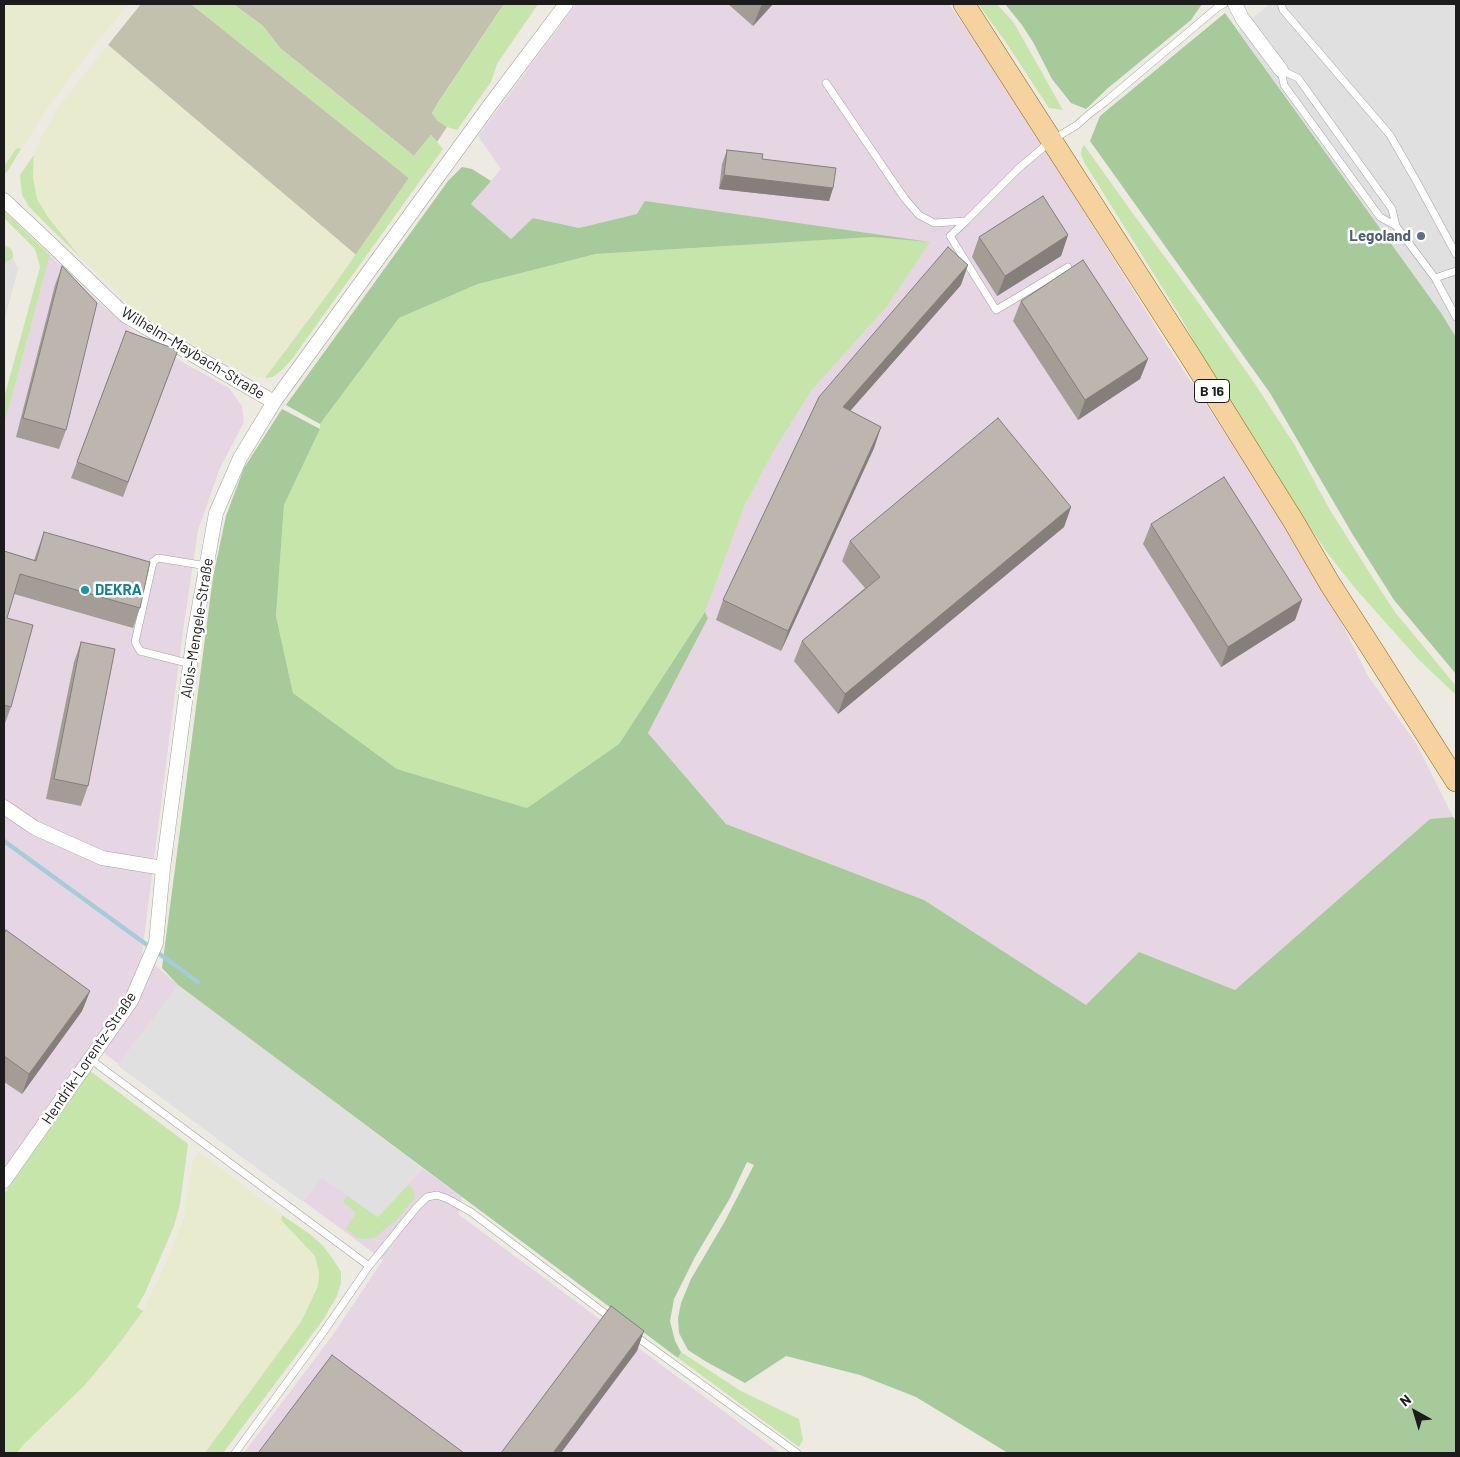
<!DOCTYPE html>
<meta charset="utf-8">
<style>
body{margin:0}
#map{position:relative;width:1460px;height:1457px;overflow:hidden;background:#edeae2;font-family:Barlow,sans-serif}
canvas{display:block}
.frame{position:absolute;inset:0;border:5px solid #1c1c1c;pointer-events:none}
.north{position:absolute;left:1390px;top:1387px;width:50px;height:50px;-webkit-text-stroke:4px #fff;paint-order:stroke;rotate:321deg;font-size:14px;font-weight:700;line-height:20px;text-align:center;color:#1c1c1c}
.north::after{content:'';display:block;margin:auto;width:18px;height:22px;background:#1c1c1c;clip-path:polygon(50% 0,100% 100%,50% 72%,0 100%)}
</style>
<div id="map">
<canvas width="1460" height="1457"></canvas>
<div class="frame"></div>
<div class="north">N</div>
</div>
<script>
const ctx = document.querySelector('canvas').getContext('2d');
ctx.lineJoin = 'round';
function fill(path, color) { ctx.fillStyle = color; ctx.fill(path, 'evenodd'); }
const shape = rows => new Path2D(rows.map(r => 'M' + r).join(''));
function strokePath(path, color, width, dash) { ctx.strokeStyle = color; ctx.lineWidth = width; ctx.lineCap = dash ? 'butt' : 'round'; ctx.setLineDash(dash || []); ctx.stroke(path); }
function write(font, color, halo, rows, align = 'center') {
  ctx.font = font + ' Barlow,sans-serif'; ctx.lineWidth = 5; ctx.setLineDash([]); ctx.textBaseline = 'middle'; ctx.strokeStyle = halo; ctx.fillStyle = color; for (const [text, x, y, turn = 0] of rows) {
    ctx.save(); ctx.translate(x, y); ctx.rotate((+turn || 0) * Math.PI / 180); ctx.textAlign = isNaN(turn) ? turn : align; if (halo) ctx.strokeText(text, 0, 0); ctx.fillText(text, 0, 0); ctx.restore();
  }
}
fill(shape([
 [576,4,949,4,1004,83,1172,353,1314,568,1368,676,1416,743,1453,817,1430,819,1235,990,1139,952,1086,1006,924,900,726,824,648,733,708,618,705,612,745,505,772,454,811,391,885,309,637,214,579,228,533,218,511,239,471,204,501,169,478,136],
 [50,255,103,306,145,341,229,388,242,406,244,422,220,468,198,530,182,638,142,954,178,985,423,1169,462,1197,458,1214,780,1453,244,1453,332,1336,383,1260,92,1044,4,1175,4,426]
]), '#e6d5e2');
fill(shape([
 [141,4,191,4,409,178,356,255,108,45],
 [233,4,504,4,439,101,432,113,437,120,447,127,437,142,431,135,414,156,280,48,263,26]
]), '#c1c1ae');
fill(shape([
 [4,4,129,4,92,48,53,100,34,129,22,149,17,149,4,166],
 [108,45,356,255,265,378,258,378,238,369,174,336,133,308,81,258,47,216,37,199,33,178,34,155,39,142,59,106],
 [199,1152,282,1215,281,1220,315,1256,319,1273,318,1286,301,1322,205,1453,17,1453,23,1445,85,1385,118,1345,143,1311,170,1254,184,1217,193,1159]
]), '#e8ebce');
fill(shape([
 [191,4,233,4,263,26,280,48,414,156,431,135,443,149,292,359,283,369,273,377,265,378,330,291,409,178],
 [504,4,538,4,497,64,491,82,457,130,447,127,437,120,432,113,439,101],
 [978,4,997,4,1014,23,1063,110,1049,108,1005,41],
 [1084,145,1131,211,1198,302,1255,384,1294,444,1330,510,1369,572,1395,612,1456,686,1456,695,1419,660,1354,587,1326,551,1292,502,1212,374,1180,316,1084,162,1081,154,1082,148],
 [17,148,21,149,7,172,4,174,4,166],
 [34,155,33,178,37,199,47,216,81,258,30,208,22,195,20,175],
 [4,211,50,255,4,426,4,398,40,267,35,249,4,218],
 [872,237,930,242,885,309,811,391,772,454,745,505,705,612,619,744,527,808,397,769,293,693,276,616,284,505,320,429,320,424,399,318,478,284,596,254],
 [4,245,10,248,13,253,13,258,4,264],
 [90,1071,188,1144,180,1204,174,1226,145,1293,137,1307,143,1311,118,1345,85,1385,23,1445,17,1453,4,1453,4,1194],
 [408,1184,413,1190,415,1198,396,1220,376,1237,365,1239,358,1238,346,1229,356,1213,343,1202,347,1196,378,1217],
 [282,1215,311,1235,323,1246,333,1259,341,1272,341,1283,337,1296,323,1320,223,1453,205,1453,301,1322,318,1286,319,1273,315,1256,281,1220],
 [681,1352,741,1391,799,1419,803,1440,799,1447,678,1358]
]), '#c6e5aa');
fill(shape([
 [1005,4,1202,4,1191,20,1108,88,1086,109,1071,103,1052,79,1033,42,1022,25],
 [1225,13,1440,311,1456,337,1456,674,1394,600,1353,535,1270,393,1090,141,1100,116],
 [462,167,472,169,491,181,471,204,511,239,533,218,579,228,637,214,645,201,930,242,872,237,596,254,478,284,399,318,320,424,286,405,448,181],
 [282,409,320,429,284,505,276,616,293,693,397,769,527,808,619,744,705,612,708,618,648,733,726,824,924,900,1086,1005,1139,952,1235,990,1430,819,1453,817,1456,820,1456,1453,1008,1453,916,1397,860,1375,786,1356,745,1383,705,1361,688,1350,679,1333,678,1318,681,1303,691,1279,725,1221,754,1165,747,1162,730,1198,695,1257,674,1299,670,1321,675,1341,681,1352,678,1358,178,985,162,968,213,577,226,516,244,468]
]), '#a6ca99');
fill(shape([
 [1269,4,1456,4,1456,337,1444,317,1238,31],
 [13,258,18,269,4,322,4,264],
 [178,985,423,1169,378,1217,322,1178,303,1202,117,1065]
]), '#e0e0e0');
strokePath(shape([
 [4,841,198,982]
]), '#a5ccd9', 4.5);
const service = shape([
 [1281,4,1283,10,1390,135,1418,184,1456,254],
 [1281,70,1284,85,1380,217,1396,226,1435,278,1456,317],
 [1281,70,1298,78,1392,209,1396,226],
 [826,83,905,199,919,215,934,223,966,221,1019,168,1052,140,1077,125,1088,115,1105,102,1218,7,1224,4],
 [966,221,950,236,996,310,1068,267],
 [1435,278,1456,271],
 [191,664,140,651,135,642,153,562,158,558,207,566],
 [90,1059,369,1266],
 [634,1335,797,1453],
 [235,1453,322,1334,369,1266,416,1208,427,1197,437,1195,448,1199,471,1212,611,1318]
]);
const minor = shape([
 [1235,4,1242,18,1281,70],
 [4,200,53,246,126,316,274,402],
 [4,807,35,828,102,858,163,868],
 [4,1181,131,1001,156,943,163,868,194,635,216,513,240,458,274,402,490,105,566,4]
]);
const primary = shape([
 [964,4,1192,359,1294,522,1330,584,1372,649,1456,781]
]);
strokePath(service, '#a3a3a3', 8);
strokePath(minor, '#a3a3a3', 15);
strokePath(primary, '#8d6408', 22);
strokePath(service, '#fff', 7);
strokePath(minor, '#fff', 14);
strokePath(primary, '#f6d29e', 21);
fill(shape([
 [728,4,773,4,753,26],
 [727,150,762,159,833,188,829,201,719,189,722,164],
 [1068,235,1061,256,997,296,972,257,979,237],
 [62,266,66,430,59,449,16,437,55,285],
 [961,285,850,411,881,427,874,448,781,651,716,620,723,600,819,397],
 [1021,301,1148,359,1140,379,1078,420,1013,321],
 [126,331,178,350,123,497,71,478],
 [1071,507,1064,527,838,714,794,661,802,641,865,588,842,561,850,541],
 [1151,524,1302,600,1295,620,1221,667,1143,544],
 [44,532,140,608,133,628,14,594,7,618,11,707,4,726,4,551,34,560],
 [81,642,88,786,81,806,46,799,74,662],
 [4,934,90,991,82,1011,22,1094,4,1082]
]), '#a39d96');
fill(shape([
 [763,4,773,4,753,26,761,6],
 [724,175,833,188,829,201,719,189],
 [1068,235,1061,256,997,296,1005,276],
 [968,265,961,285,836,427,843,407],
 [1148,359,1140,379,1078,420,1085,400],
 [881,427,874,448,781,651,788,631],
 [1071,507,1064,527,838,714,845,694],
 [1302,600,1295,620,1221,667,1228,647],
 [90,991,82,1011,22,1094,29,1074],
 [644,1331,637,1351,561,1453,553,1453]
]), '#847f7a');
const building = shape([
 [727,150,763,154,762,159,836,168,833,188,724,175,727,150],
 [1043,196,1068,235,1005,276,979,237,1043,196],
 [948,247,968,265,843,407,881,427,788,631,723,600,819,397,948,247],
 [1083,260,1148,359,1085,400,1021,301,1083,260],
 [62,266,97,303,66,430,23,418,62,266],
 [126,331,178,350,128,482,77,462,126,331],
 [998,418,1071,507,845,694,802,641,880,577,850,541,998,418],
 [1224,477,1302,600,1228,647,1151,524,1224,477],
 [44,532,150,562,140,608,20,574,7,618,33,625,11,707,4,705,4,551,36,561,44,532],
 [81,642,115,649,88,786,54,779,81,642],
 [6,930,90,991,29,1074,4,1056,4,934,6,930],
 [611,1306,644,1331,553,1453,501,1453,611,1306],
 [332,1355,464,1453,258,1453,332,1355]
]);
fill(building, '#bdb6af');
strokePath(building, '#847f7a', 1);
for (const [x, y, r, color] of [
 [1421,236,5,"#5c6f8a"],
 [85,590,5,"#0f9aa8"]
]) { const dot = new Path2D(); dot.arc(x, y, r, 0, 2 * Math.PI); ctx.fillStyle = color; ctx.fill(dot); strokePath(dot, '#fff', 2); }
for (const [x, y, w] of [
 [1212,391,35]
]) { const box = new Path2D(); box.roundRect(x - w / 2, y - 11.5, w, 23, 4); ctx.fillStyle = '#fff'; ctx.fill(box); strokePath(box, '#1c1c1c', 1); }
write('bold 14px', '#1c1c1c', null, [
 ["B 16",1212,391]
]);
write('bold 15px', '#4e5e75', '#fff', [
 ["Legoland",1411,236]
], 'right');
write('15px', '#1c1c1c', '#fff', [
 ["Wilhelm-Maybach-Straße",193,353,31],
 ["Alois-Mengele-Straße",197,628,-81],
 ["Hendrik-Lorentz-Straße",89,1058,-56]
]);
write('bold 15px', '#0d838f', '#fff', [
 ["DEKRA",95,590]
], 'left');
</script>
